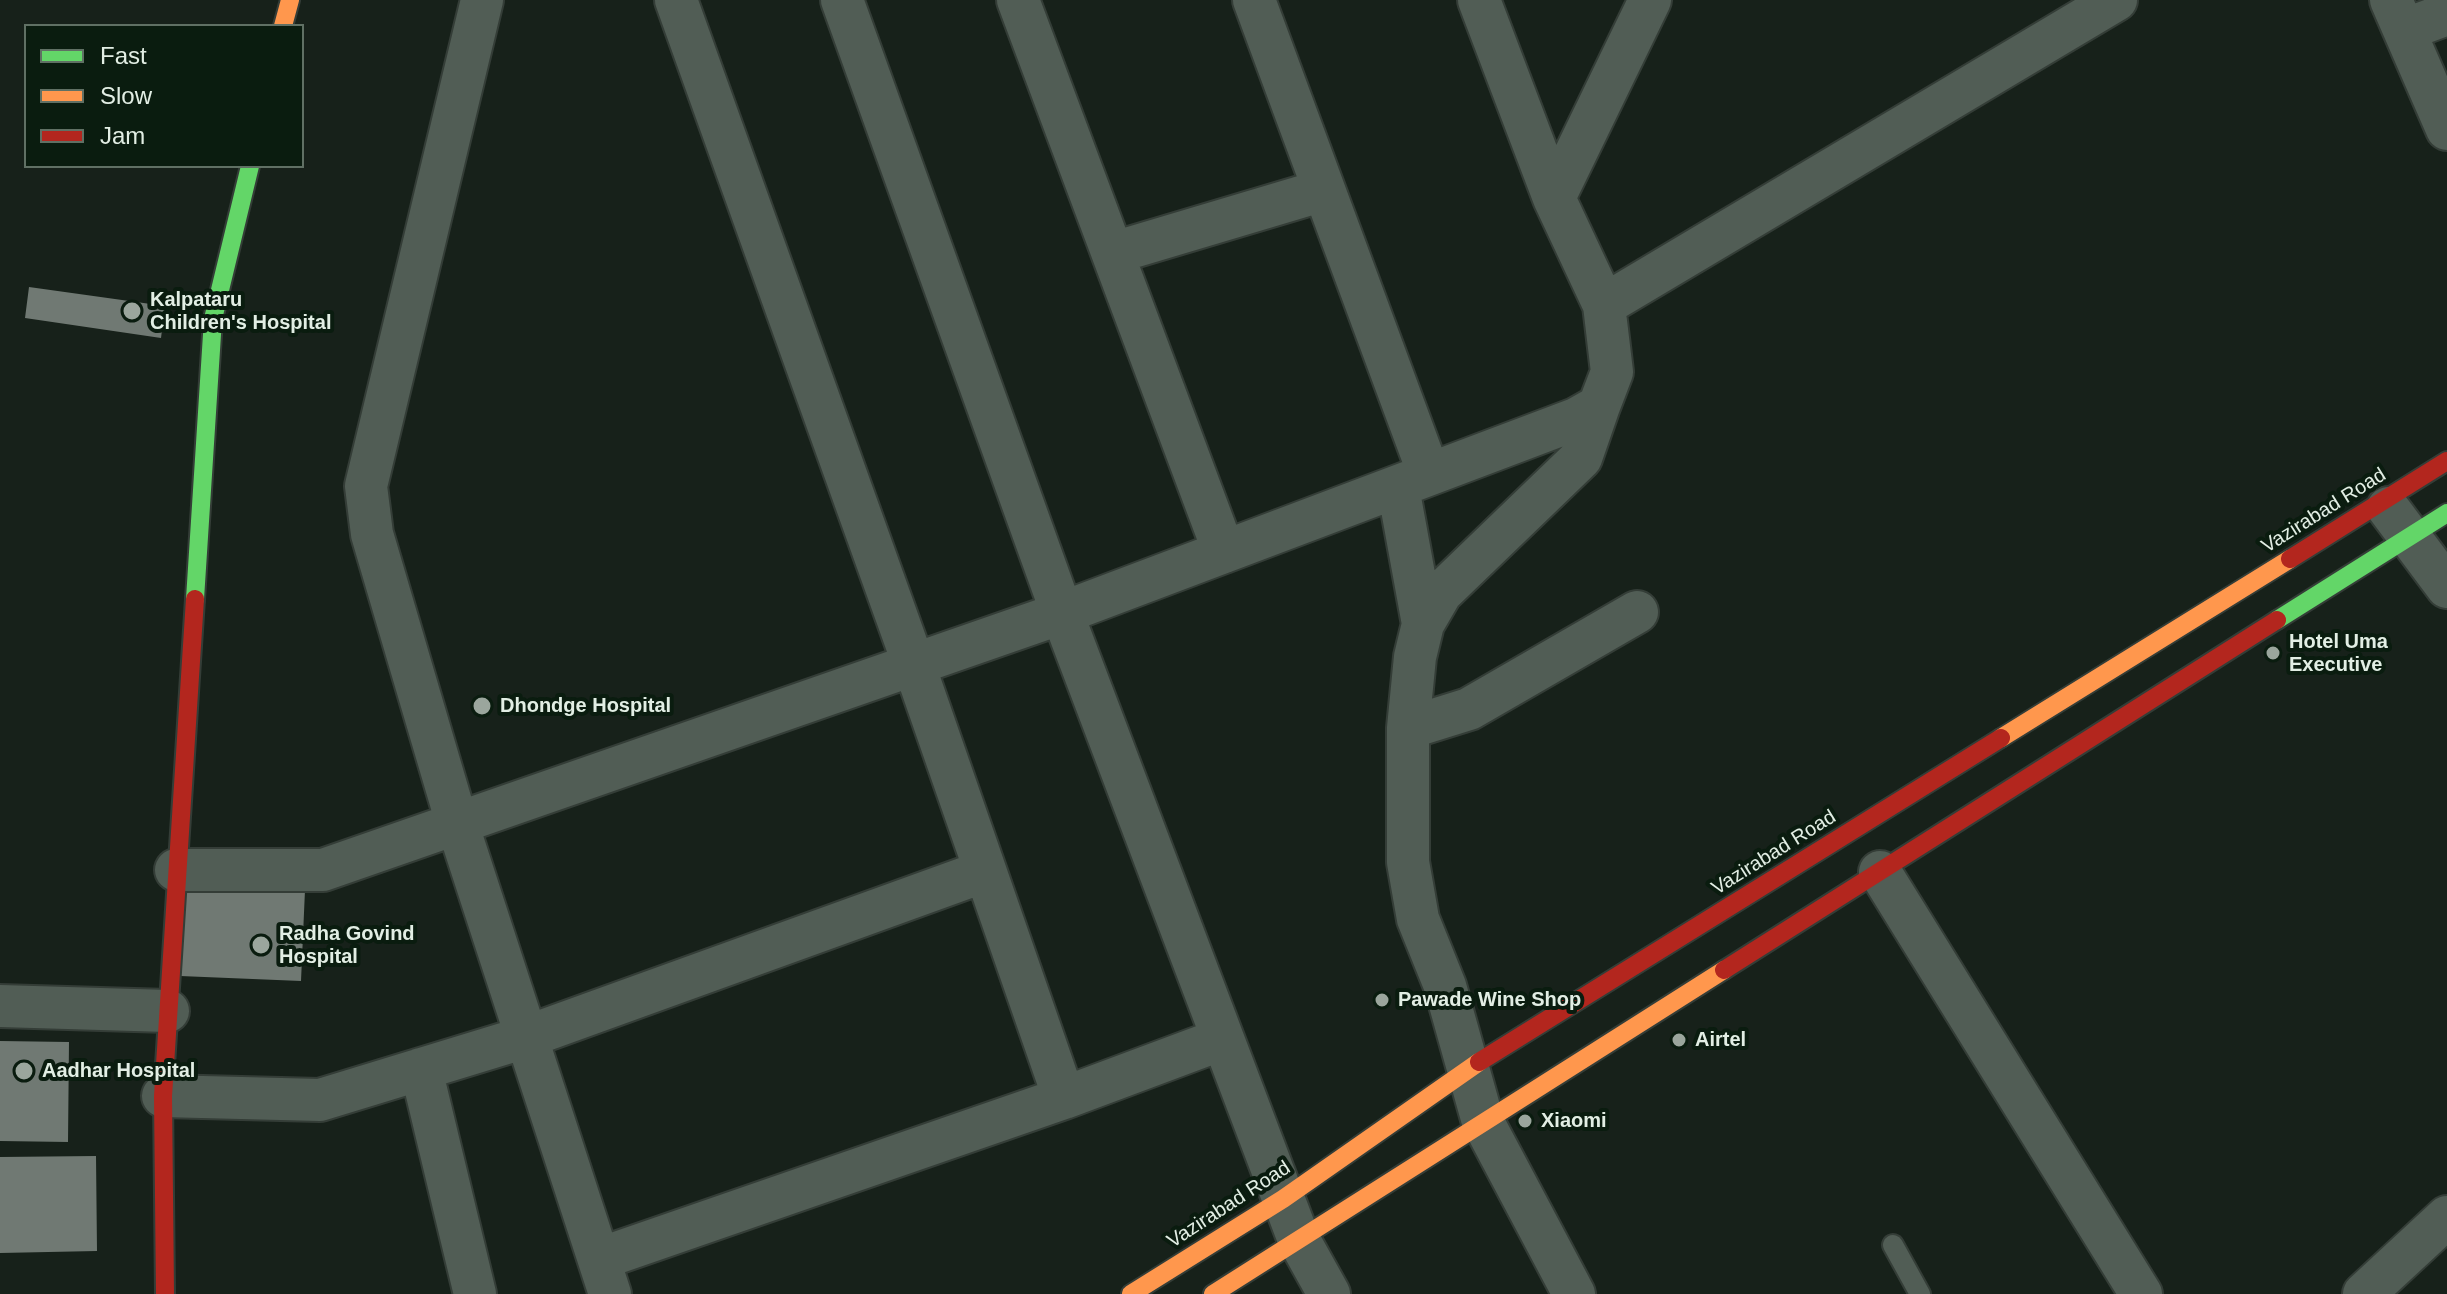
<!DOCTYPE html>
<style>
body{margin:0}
#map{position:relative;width:2447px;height:1294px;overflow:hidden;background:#17211a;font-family:Helvetica,sans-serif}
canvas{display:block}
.legend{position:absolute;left:24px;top:24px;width:280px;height:144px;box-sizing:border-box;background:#0a1c0f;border:2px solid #607064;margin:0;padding:10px 14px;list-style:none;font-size:24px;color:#e2eee4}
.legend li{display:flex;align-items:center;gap:16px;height:40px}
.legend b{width:40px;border:2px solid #607064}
</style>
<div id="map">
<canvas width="2447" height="1294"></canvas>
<ul class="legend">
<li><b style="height:10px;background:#63d668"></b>Fast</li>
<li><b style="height:10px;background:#ff974d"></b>Slow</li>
<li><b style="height:10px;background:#b3261e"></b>Jam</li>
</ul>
</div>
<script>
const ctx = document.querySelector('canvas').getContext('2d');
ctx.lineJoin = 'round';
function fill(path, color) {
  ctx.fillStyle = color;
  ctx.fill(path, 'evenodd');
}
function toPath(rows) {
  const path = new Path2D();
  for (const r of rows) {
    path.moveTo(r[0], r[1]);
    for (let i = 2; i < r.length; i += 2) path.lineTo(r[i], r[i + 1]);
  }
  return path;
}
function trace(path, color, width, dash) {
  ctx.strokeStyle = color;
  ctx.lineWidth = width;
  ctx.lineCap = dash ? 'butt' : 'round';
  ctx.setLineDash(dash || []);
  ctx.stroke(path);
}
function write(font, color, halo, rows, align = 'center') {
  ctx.font = font + ' Helvetica,sans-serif';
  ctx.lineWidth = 8;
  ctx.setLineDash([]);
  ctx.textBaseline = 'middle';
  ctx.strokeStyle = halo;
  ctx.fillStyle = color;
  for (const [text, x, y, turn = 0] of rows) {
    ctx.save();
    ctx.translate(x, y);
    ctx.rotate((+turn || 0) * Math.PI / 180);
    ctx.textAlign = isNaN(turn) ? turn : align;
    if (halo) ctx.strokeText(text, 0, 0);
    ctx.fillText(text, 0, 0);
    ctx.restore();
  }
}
fill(toPath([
 [29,287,165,306,161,338,25,318],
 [184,886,305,890,301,981,180,976],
 [0,1041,69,1042,68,1142,0,1141],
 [96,1156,97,1251,0,1253,0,1157]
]), '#707973');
const lane = toPath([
 [1893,1245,1920,1294]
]);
const street = toPath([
 [482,0,366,486,372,534,457,823,610,1294],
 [676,0,914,665,1064,1098,1222,1039],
 [1018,0,1224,552],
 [1254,0,1429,474],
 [1479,0,1554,198],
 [2391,0,2447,129],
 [2404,30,2447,14],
 [1113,253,1324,190],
 [1604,305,2116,0],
 [1398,487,1423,624],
 [2388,508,2447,587],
 [1408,728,1469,709,1637,612],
 [176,870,323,870,1062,613,842,0],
 [1880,872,2141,1294],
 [0,1006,168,1011],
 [421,1069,475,1294],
 [163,1096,320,1100,526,1037,985,871],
 [599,1259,1064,1098],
 [1329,1294,1299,1240,1062,613,1576,419,1599,406,1612,372,1604,305,1554,198,1650,0],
 [1574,1294,1483,1122,1445,986,1418,919,1408,862,1408,728,1415,657,1423,624,1441,593,1581,458,1599,406],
 [2364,1294,2447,1217]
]);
const fast = toPath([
 [195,599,213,319,250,166],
 [2277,620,2447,513]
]);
const slow = toPath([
 [283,26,290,0],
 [2001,738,2290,559],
 [1131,1294,1283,1199,1479,1062],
 [1213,1294,1724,970]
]);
const jam = toPath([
 [2290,559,2447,461],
 [1724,970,2277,620],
 [1479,1062,2001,738],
 [165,1294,163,1096,195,599]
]);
trace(lane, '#343d37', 24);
trace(street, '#343d37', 46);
trace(fast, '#343d37', 22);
trace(slow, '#343d37', 22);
trace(jam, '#343d37', 22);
trace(lane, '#515d55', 20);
trace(street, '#515d55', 42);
trace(fast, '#63d668', 18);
trace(slow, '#ff974d', 18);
trace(jam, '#b3261e', 18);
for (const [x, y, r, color] of [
 [132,311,10,"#9ba69d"],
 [2273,653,8,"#9ba69d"],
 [482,706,10,"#9ba69d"],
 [261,945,10,"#9ba69d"],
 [1382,1000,8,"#9ba69d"],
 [1679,1040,8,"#9ba69d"],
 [24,1071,10,"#9ba69d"],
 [1525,1121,8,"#9ba69d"]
]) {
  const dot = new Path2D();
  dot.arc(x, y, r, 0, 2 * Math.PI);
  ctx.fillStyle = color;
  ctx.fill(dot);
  trace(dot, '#0a1c0f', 3);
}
write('bold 20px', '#e2eee4', '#0a1c0f', [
 ["Kalpataru",150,300],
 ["Children's Hospital",150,323],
 ["Hotel Uma",2289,642],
 ["Executive",2289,665],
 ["Dhondge Hospital",500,706],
 ["Radha Govind",279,934],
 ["Hospital",279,957],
 ["Pawade Wine Shop",1398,1000],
 ["Airtel",1695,1040],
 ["Aadhar Hospital",42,1071],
 ["Xiaomi",1541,1121]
], 'left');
write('20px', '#e2eee4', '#0a1c0f', [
 ["Vazirabad Road",2324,511,-32],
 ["Vazirabad Road",1774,853,-32],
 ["Vazirabad Road",1229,1205,-33]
]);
</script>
